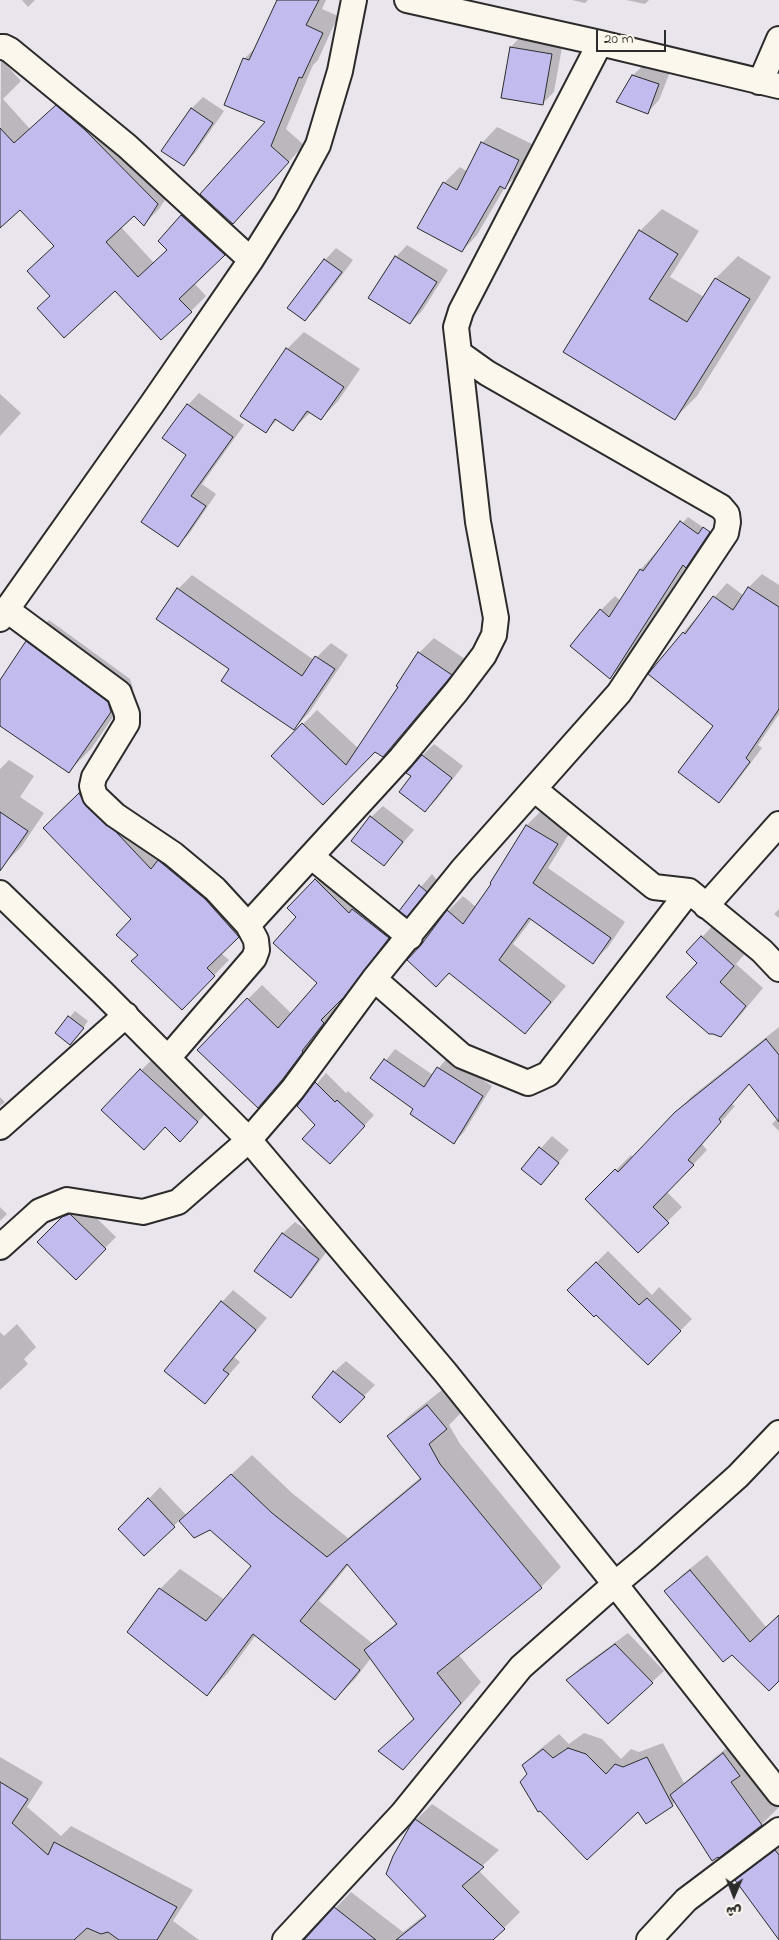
<!DOCTYPE html>
<meta charset="utf-8">
<style>
body{margin:0}
#map{position:relative;width:779px;height:1940px;overflow:hidden;background:#eae5ed;font-family:"Indie Flower","Playpen Sans Arabic",sans-serif}
canvas{display:block}
.north{position:absolute;left:709px;top:1870px;width:50px;height:50px;-webkit-text-stroke:4px #fbf7ec;paint-order:stroke;rotate:181deg;font-size:14px;font-weight:700;line-height:20px;text-align:center;color:#2b2b2b}
.north::after{content:'';display:block;margin:auto;width:18px;height:22px;background:#2b2b2b;clip-path:polygon(50% 0,100% 100%,50% 72%,0 100%)}
.scale{position:absolute;left:596px;top:30px;width:70px;height:22px;box-sizing:border-box;border:2px solid #2b2b2b;border-top:0;padding-left:6px;font-size:15px;line-height:18px;white-space:nowrap;color:#2b2b2b;-webkit-text-stroke:4px #fbf7ec;paint-order:stroke}
</style>
<div id="map">
<canvas width="779" height="1940"></canvas>
<div class="north">ش</div>
<div class="scale">20 m</div>
</div>
<script>
const ctx = document.querySelector('canvas').getContext('2d');
ctx.lineJoin = 'round';
function fill(path, color) {
  ctx.fillStyle = color;
  ctx.fill(path, 'evenodd');
}
function toPath(rows) {
  const path = new Path2D();
  for (const r of rows) {
    path.moveTo(r[0], r[1]);
    for (let i = 2; i < r.length; i += 2) path.lineTo(r[i], r[i + 1]);
  }
  return path;
}
function trace(path, color, width, dash) {
  ctx.strokeStyle = color;
  ctx.lineWidth = width;
  ctx.lineCap = dash ? 'butt' : 'round';
  ctx.setLineDash(dash || []);
  ctx.stroke(path);
}
fill(toPath([
 [22,0,35,0,28,7],
 [279,0,326,0,322,9,338,16,318,60,313,65,286,129,304,145,249,206,267,121,244,59,257,46],
 [572,0,588,0,585,3],
 [626,0,649,0,645,4],
 [522,35,563,42,554,92,542,104,511,47],
 [1,59,21,81,3,99,30,129,72,91,173,188,159,209,144,224,135,214,121,227,154,263,168,250,160,241,198,200,240,239,194,283,206,296,191,311,115,289,51,295,55,246,20,209,0,215],
 [645,64,670,72,659,100,648,112,618,102,633,75],
 [203,97,224,111,195,153,184,164,163,151,192,108],
 [497,127,534,145,521,172,505,187,477,235,462,251,444,183,460,167,468,172,482,143],
 [662,209,699,231,670,277,704,297,716,278,738,256,771,277,697,396,674,419,565,351,640,231],
 [407,245,448,270,422,311,410,323,396,257],
 [336,248,353,260,317,308,305,320,325,260],
 [304,332,360,369,338,401,321,419,311,412,293,429,278,419,265,432,241,415,287,349],
 [199,393,244,425,202,484,216,494,189,534,178,545,187,455,188,405],
 [0,394,21,413,0,436],
 [688,517,713,534,700,552,688,564,625,663,610,677,601,610,615,596,621,601,641,569],
 [762,574,779,585,779,714,758,745,762,748,732,788,719,801,715,726,683,633,727,583,744,596,749,587],
 [192,575,314,660,331,643,348,655,308,714,294,728,231,668,178,589],
 [49,620,130,679,133,688,91,749,69,771,0,724,0,682,27,642],
 [434,638,465,659,398,741,383,756,375,750,338,789,303,724,317,710,358,748,400,687,397,685,419,653],
 [434,744,463,766,437,799,425,811,413,776,422,756],
 [9,760,34,776,20,797,44,813,21,847,4,864,0,862,0,769],
 [94,779,101,791,253,921,221,953,229,960,182,1008,140,954,132,919,59,812],
 [383,806,414,830,384,865,371,817],
 [542,810,572,829,548,868,625,922,608,947,593,962,532,919,513,944,566,986,540,1017,525,1033,450,972,436,986,422,946,448,911,463,896,476,907,493,884,491,883,527,825],
 [330,866,403,923,358,981,334,1005,338,1008,315,1036,317,1037,296,1065,258,1107,248,999,262,985,292,1014,319,983,298,917,289,908],
 [432,874,437,880,407,915,401,910],
 [779,909,779,918,774,914],
 [719,919,750,948,736,964,763,988,738,1018,721,1036,699,963,688,952],
 [75,1011,88,1021,75,1038,56,1033],
 [779,1027,779,1131,772,1124,778,1118,750,1083,732,1104,735,1106,702,1144,707,1150,667,1192,682,1207,638,1251,587,1199,631,1155,633,1158,691,1097],
 [395,1049,433,1075,448,1057,492,1086,464,1132,454,1142,415,1109,372,1078],
 [158,1053,214,1104,197,1123,165,1126,103,1110],
 [326,1073,346,1093,348,1091,374,1115,340,1152,298,1106],
 [0,1097,5,1102,0,1106],
 [552,1136,569,1150,541,1183,523,1168],
 [81,1203,116,1237,75,1278,39,1242,75,1206],
 [0,1207,7,1214,0,1221],
 [295,1222,330,1247,302,1285,291,1296,256,1271,283,1233],
 [608,1251,652,1295,659,1287,692,1319,648,1363,569,1290],
 [233,1290,267,1318,234,1357,240,1362,205,1402,166,1371,222,1302],
 [17,1324,36,1347,24,1359,28,1364,0,1390,0,1332,4,1336],
 [346,1361,375,1385,339,1421,334,1372],
 [447,1386,466,1408,449,1425,460,1444,561,1567,541,1587,458,1654,481,1682,423,1748,403,1768,380,1750,414,1718,371,1658,355,1679,335,1699,256,1635,227,1674,207,1694,160,1589,180,1569,225,1600,253,1566,210,1528,180,1520,144,1554,120,1529,160,1487,187,1516,252,1455,292,1493,348,1538,421,1477,389,1436,409,1416],
 [349,1564,397,1622,373,1644,319,1601],
 [707,1555,766,1627,779,1615,779,1679,666,1591,682,1575],
 [628,1633,664,1671,652,1682,568,1680,580,1668],
 [584,1733,602,1739,621,1759,631,1749,639,1752,663,1743,684,1783,741,1736,748,1765,779,1807,762,1824,676,1801,672,1805,638,1810,529,1774,523,1765,539,1750,559,1734,569,1744],
 [0,1757,43,1782,27,1807,61,1836,71,1826,193,1890,173,1921,199,1940,0,1940],
 [432,1804,499,1850,478,1870,520,1912,504,1928,490,1940,294,1940,297,1937,306,1938,310,1935,351,1892,403,1932,426,1914,416,1820],
 [779,1844,779,1927,737,1880,754,1863]
]), '#0003');
const building = toPath([
 [277,0,319,0,306,25,323,33,302,78,299,77,271,146,289,162,233,224,200,194,265,122,224,105,243,58,249,60,277,0],
 [510,47,552,54,543,105,501,98,510,47],
 [632,75,659,84,648,114,616,102,632,75],
 [56,105,85,130,158,204,144,226,134,216,106,242,138,277,167,250,158,241,181,215,225,255,179,299,192,312,161,340,115,291,64,338,37,308,50,296,27,271,54,246,20,210,0,228,0,128,14,143,56,105],
 [191,108,213,123,184,166,161,151,191,108],
 [481,142,519,160,505,189,500,186,462,252,417,228,443,182,457,190,481,142],
 [639,230,678,254,649,299,687,322,715,278,750,299,675,420,563,352,639,230],
 [395,256,437,282,410,324,368,298,395,256],
 [324,259,342,272,305,321,287,308,324,259],
 [286,348,344,387,321,420,307,411,293,431,275,419,266,433,240,416,286,348],
 [187,404,233,437,191,496,206,506,178,547,141,522,186,455,162,438,187,404],
 [680,521,698,534,703,527,710,532,686,568,683,565,610,679,570,646,600,609,609,617,640,569,643,571,680,521],
 [748,587,779,607,779,709,746,758,750,762,719,803,678,772,713,726,648,674,683,632,685,634,713,596,733,610,748,587],
 [177,588,302,676,315,656,335,669,294,730,221,681,229,669,156,619,177,588],
 [26,641,108,702,111,712,69,773,0,726,0,680,26,641],
 [418,652,452,675,383,757,375,752,323,805,271,756,302,723,346,765,398,687,396,686,418,652],
 [422,755,452,778,425,812,399,792,411,776,406,773,422,755],
 [79,793,86,806,116,832,151,869,158,860,170,870,205,899,239,937,207,968,215,976,182,1010,131,961,138,955,116,935,131,919,43,828,79,793],
 [0,812,28,831,0,871,0,812],
 [370,816,403,842,384,866,351,841,370,816],
 [526,825,558,844,533,883,611,938,593,964,529,918,499,960,551,1002,525,1034,449,973,436,987,407,960,421,945,447,910,463,924,491,884,490,883,526,825],
 [315,879,349,913,352,909,389,938,344,997,321,1020,324,1023,302,1051,303,1052,282,1080,258,1108,197,1050,247,998,278,1028,317,983,273,943,296,917,287,908,315,879],
 [419,885,427,892,407,917,399,911,419,885],
 [701,936,734,966,720,982,746,1006,721,1037,713,1034,709,1034,666,997,697,963,686,952,701,936],
 [68,1016,84,1028,70,1045,55,1033,68,1016],
 [766,1039,779,1055,779,1122,749,1084,719,1119,721,1122,688,1160,694,1165,653,1207,669,1223,638,1253,585,1199,615,1169,618,1172,675,1112,766,1039],
 [384,1059,424,1087,437,1067,483,1096,454,1144,410,1114,413,1109,370,1078,384,1059],
 [140,1069,198,1122,180,1142,165,1127,144,1150,101,1110,140,1069],
 [315,1082,335,1102,337,1100,365,1126,330,1164,302,1139,315,1125,297,1106,315,1082],
 [539,1147,559,1163,541,1185,521,1169,539,1147],
 [70,1214,106,1249,76,1280,37,1242,62,1217,70,1214],
 [282,1233,319,1259,291,1298,254,1271,282,1233],
 [596,1262,639,1305,647,1298,681,1331,648,1365,596,1315,594,1317,567,1290,596,1262],
 [221,1301,256,1330,223,1370,229,1374,205,1404,164,1371,221,1301],
 [333,1371,365,1397,340,1423,312,1397,333,1371],
 [427,1405,447,1429,429,1444,440,1464,542,1588,437,1673,461,1703,403,1770,378,1751,414,1719,364,1650,397,1624,347,1564,300,1621,360,1670,335,1700,253,1634,207,1696,127,1632,159,1588,206,1621,251,1566,210,1530,194,1538,179,1521,231,1474,272,1513,327,1557,421,1479,387,1436,427,1405],
 [148,1498,175,1527,144,1556,118,1529,148,1498],
 [690,1570,750,1642,779,1615,779,1681,769,1691,732,1655,723,1662,664,1591,690,1570],
 [615,1644,653,1683,608,1724,566,1680,615,1644],
 [568,1748,586,1754,606,1774,615,1764,623,1767,647,1757,673,1806,646,1824,638,1812,587,1860,540,1811,538,1812,520,1782,527,1774,522,1765,543,1749,553,1758,568,1748],
 [723,1753,740,1776,731,1782,762,1825,719,1858,718,1857,712,1861,670,1795,723,1753],
 [0,1782,28,1799,12,1823,48,1855,54,1842,177,1907,157,1940,119,1940,108,1932,101,1934,87,1928,74,1940,0,1940,0,1782],
 [415,1819,484,1867,462,1886,505,1929,493,1940,396,1940,426,1916,386,1874,393,1856,410,1826,415,1819],
 [775,1850,779,1855,779,1940,735,1880,775,1850],
 [334,1907,376,1940,304,1940,334,1907]
]);
fill(building, '#c2bcee');
trace(building, '#2b2b2b', 1);
const minor = toPath([
 [407,0,600,43,779,86],
 [0,47,4,47,10,50,127,146,251,260],
 [759,82,763,76,779,39],
 [7,610,119,693,127,714,127,723,94,777,92,786,95,796,115,815,173,854,215,889,248,925,256,940,257,950,254,958,168,1058],
 [0,619,152,404,251,260,286,204,318,145,340,71,354,0],
 [534,789,654,887,689,891,762,951,779,969],
 [312,857,410,937],
 [0,893,103,993,249,1140,445,1372,615,1584,779,1793],
 [706,906,779,824],
 [248,925,401,758,456,692,484,655,494,635,496,618,478,522,459,353],
 [374,979,462,1056,528,1083,548,1074,689,891],
 [0,1127,126,1015],
 [0,1247,40,1211,67,1200,143,1212,178,1202,249,1140,293,1089,374,979,462,870,619,693,726,533,728,522,727,514,721,507,487,373,459,353,456,327,461,311,600,43],
 [285,1940,402,1814,521,1667,615,1584,646,1558,738,1476,779,1433],
 [649,1940,686,1900,779,1830]
]);
trace(minor, '#2b2b2b', 28);
trace(minor, '#fbf7ec', 24);
</script>
